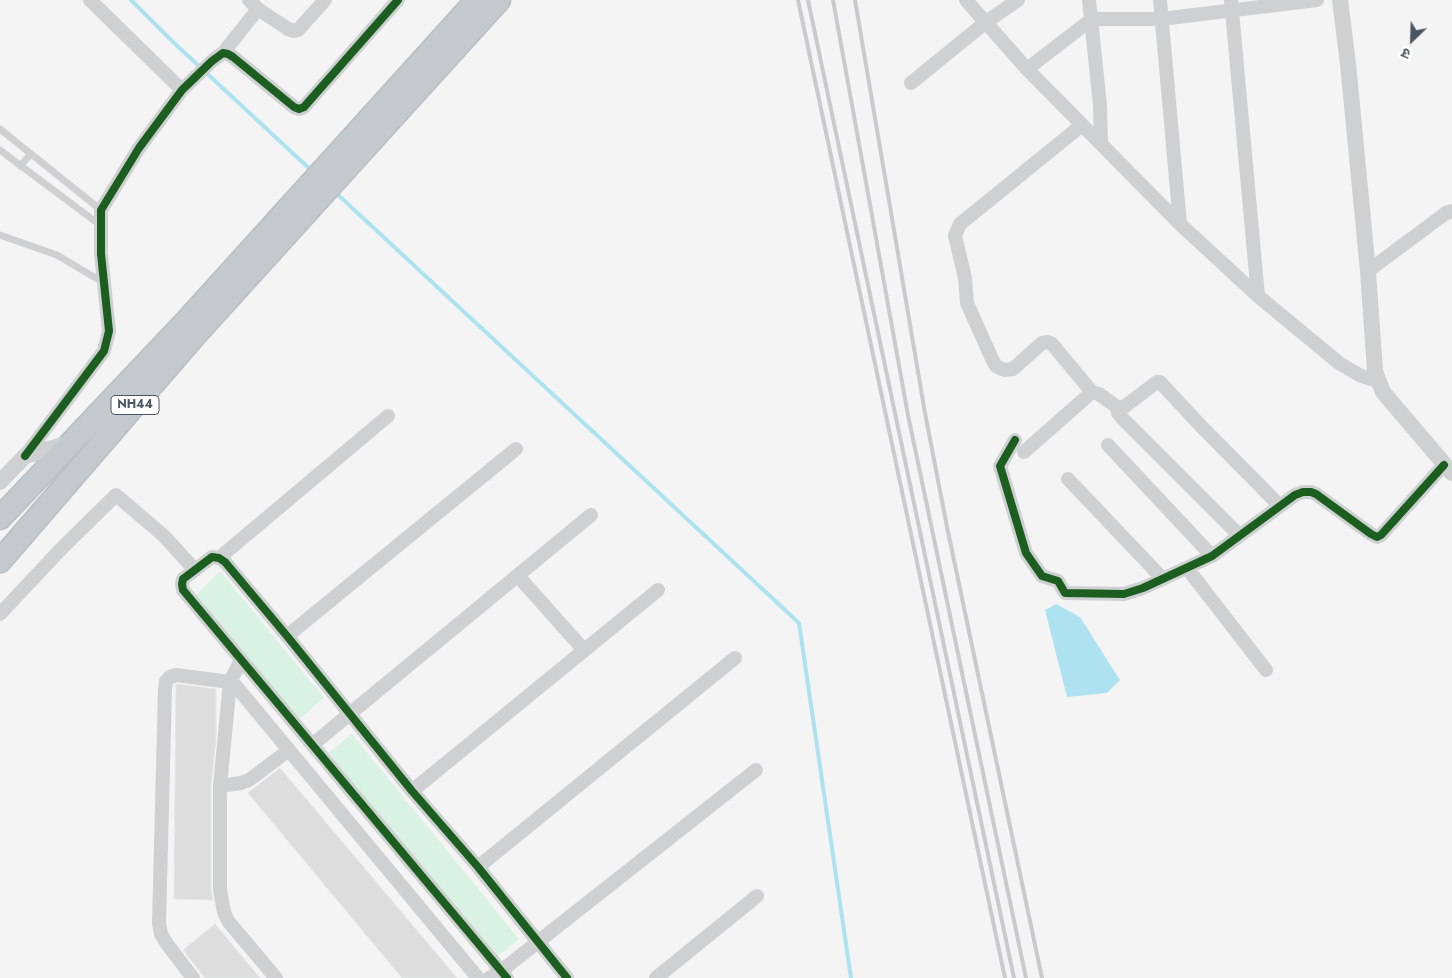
<!DOCTYPE html>
<meta charset="utf-8">
<style>
body{margin:0}
#map{position:relative;width:1452px;height:978px;overflow:hidden;background:#f4f4f4;font-family:Jost,"Noto Sans Devanagari",sans-serif}
canvas{display:block}
.north{position:absolute;left:1387px;top:15px;width:50px;height:50px;-webkit-text-stroke:4px #fff;paint-order:stroke;rotate:204deg;font-size:14px;font-weight:700;line-height:20px;text-align:center;color:#4a5661}
.north::after{content:'';display:block;margin:auto;width:18px;height:22px;background:#4a5661;clip-path:polygon(50% 0,100% 100%,50% 72%,0 100%)}
</style>
<div id="map">
<canvas width="1452" height="978"></canvas>
<div class="north">उ</div>
</div>
<script>
const ctx = document.querySelector('canvas').getContext('2d');
ctx.lineJoin = 'round';
function fill(path, color) {
  ctx.fillStyle = color;
  ctx.fill(path, 'evenodd');
}
function toPath(rows) {
  const path = new Path2D();
  for (const r of rows) {
    path.moveTo(r[0], r[1]);
    for (let i = 2; i < r.length; i += 2) path.lineTo(r[i], r[i + 1]);
  }
  return path;
}
function trace(path, color, width, dash) {
  ctx.strokeStyle = color;
  ctx.lineWidth = width;
  ctx.lineCap = dash ? 'butt' : 'round';
  ctx.setLineDash(dash || []);
  ctx.stroke(path);
}
function write(font, color, halo, rows, align = 'center') {
  ctx.font = font + ' Jost,sans-serif';
  ctx.lineWidth = 4;
  ctx.setLineDash([]);
  ctx.textBaseline = 'middle';
  ctx.strokeStyle = halo;
  ctx.fillStyle = color;
  for (const [text, x, y, turn = 0] of rows) {
    ctx.save();
    ctx.translate(x, y);
    ctx.rotate((+turn || 0) * Math.PI / 180);
    ctx.textAlign = isNaN(turn) ? turn : align;
    if (halo) ctx.strokeText(text, 0, 0);
    ctx.fillText(text, 0, 0);
    ctx.restore();
  }
}
fill(toPath([
 [220,571,324,698,299,719,196,595],
 [352,734,519,939,496,958,328,753]
]), '#d9f2e3');
fill(toPath([
 [1056,604,1080,617,1120,680,1107,693,1067,697,1045,610]
]), '#aee2f0');
trace(toPath([
 [131,0,172,41,313,172],
 [335,192,799,623,851,978]
]), '#aee2f0', 4);
const building = toPath([
 [176,684,216,689,216,739,211,786,211,890,213,900,174,899,176,684],
 [280,768,457,978,402,978,248,793,280,768],
 [215,924,260,978,205,978,183,950,215,924]
]);
fill(building, '#ddddde');
trace(building, '#e5e6e7', 1);
const trunk = toPath([
 [0,518,192,315,477,0],
 [0,561,196,334,499,0]
]);
trace(trunk, '#b9bec3', 25);
trace(toPath([
 [0,129,101,210],
 [0,150,100,225],
 [20,166,31,154],
 [0,235,57,255,104,283]
]), '#ced0d2', 7);
trace(toPath([
 [90,0,182,90],
 [249,0,258,9,288,29,294,31,298,30,325,0],
 [966,0,1027,69,1180,224,1258,296,1339,363,1359,375,1379,382],
 [1089,0,1100,105,1101,143],
 [1160,0,1180,224],
 [1231,0,1258,296],
 [223,53,258,9],
 [1027,69,1092,19,1161,19,1317,0],
 [911,83,986,22,1018,0],
 [1082,125,960,224,955,236,965,278,967,303,992,359,996,366,1004,370,1013,369,1042,343,1048,342,1052,344,1092,392],
 [1368,271,1446,213,1452,211],
 [1117,407,1118,413,1122,418,1239,535],
 [1015,440,1000,466,1026,553,1042,576,1058,581,1065,593,1124,594,1143,588,1212,556,1295,495,1303,492,1311,492,1316,494,1371,534,1377,537,1381,535,1444,465],
 [1108,445,1212,556],
 [1024,452,1092,392,1099,394,1117,407,1124,407,1157,382,1160,382,1199,424,1280,506],
 [25,456,104,351,109,331,101,254,101,210,139,148,182,90,212,61,223,53,228,54,233,57,294,107,299,109,304,107,398,0],
 [1068,479,1163,579],
 [219,558,388,416],
 [1187,568,1266,670],
 [518,576,584,650],
 [0,614,61,549,116,495,164,536,195,570],
 [287,636,516,449],
 [241,660,230,682,220,786,220,890,224,912,228,921,276,978],
 [312,745,591,515],
 [220,786,241,783,249,780,289,750],
 [412,791,658,590],
 [478,867,735,658],
 [193,978,167,944,161,934,159,923,165,689,166,681,170,677,176,675,230,682,235,685,478,978],
 [489,978,501,971,756,770],
 [507,978,183,590,182,584,183,579,212,557,219,558,225,562,287,636,412,791,478,867,567,978],
 [656,978,757,896]
]), '#ced0d2', 14);
trace(toPath([
 [1340,0,1348,64,1368,271,1375,371,1383,392,1452,473],
 [0,482,25,456,70,443]
]), '#ced0d2', 16);
trace(trunk, '#c4c9cd', 22);
trace(toPath([
 [798,0,1005,978],
 [808,0,1014,978],
 [833,0,908,415,1026,978],
 [855,0,925,413,947,527,1042,978]
]), '#c9cacc', 4);
trace(toPath([
 [1015,440,1000,466,1026,553,1042,576,1058,581,1065,593,1124,594,1143,588,1212,556,1295,495,1303,492,1311,492,1316,494,1371,534,1377,537,1381,535,1444,465],
 [25,456,104,351,109,331,101,254,101,210,139,148,182,90,212,61,223,53,228,54,233,57,294,107,299,109,304,107,398,0],
 [507,978,183,590,182,584,183,579,212,557,219,558,225,562,287,636,412,791,478,867,567,978]
]), '#1b5e20', 8);
for (const [x, y, w] of [
 [135,405,48]
]) {
  const box = new Path2D();
  box.roundRect(x - w / 2, y - 9.5, w, 19, 4);
  ctx.fillStyle = '#fff';
  ctx.fill(box);
  trace(box, '#4a5661', 1);
}
write('bold 12px', '#4a5661', null, [
 ["NH44",135,405]
]);
</script>
